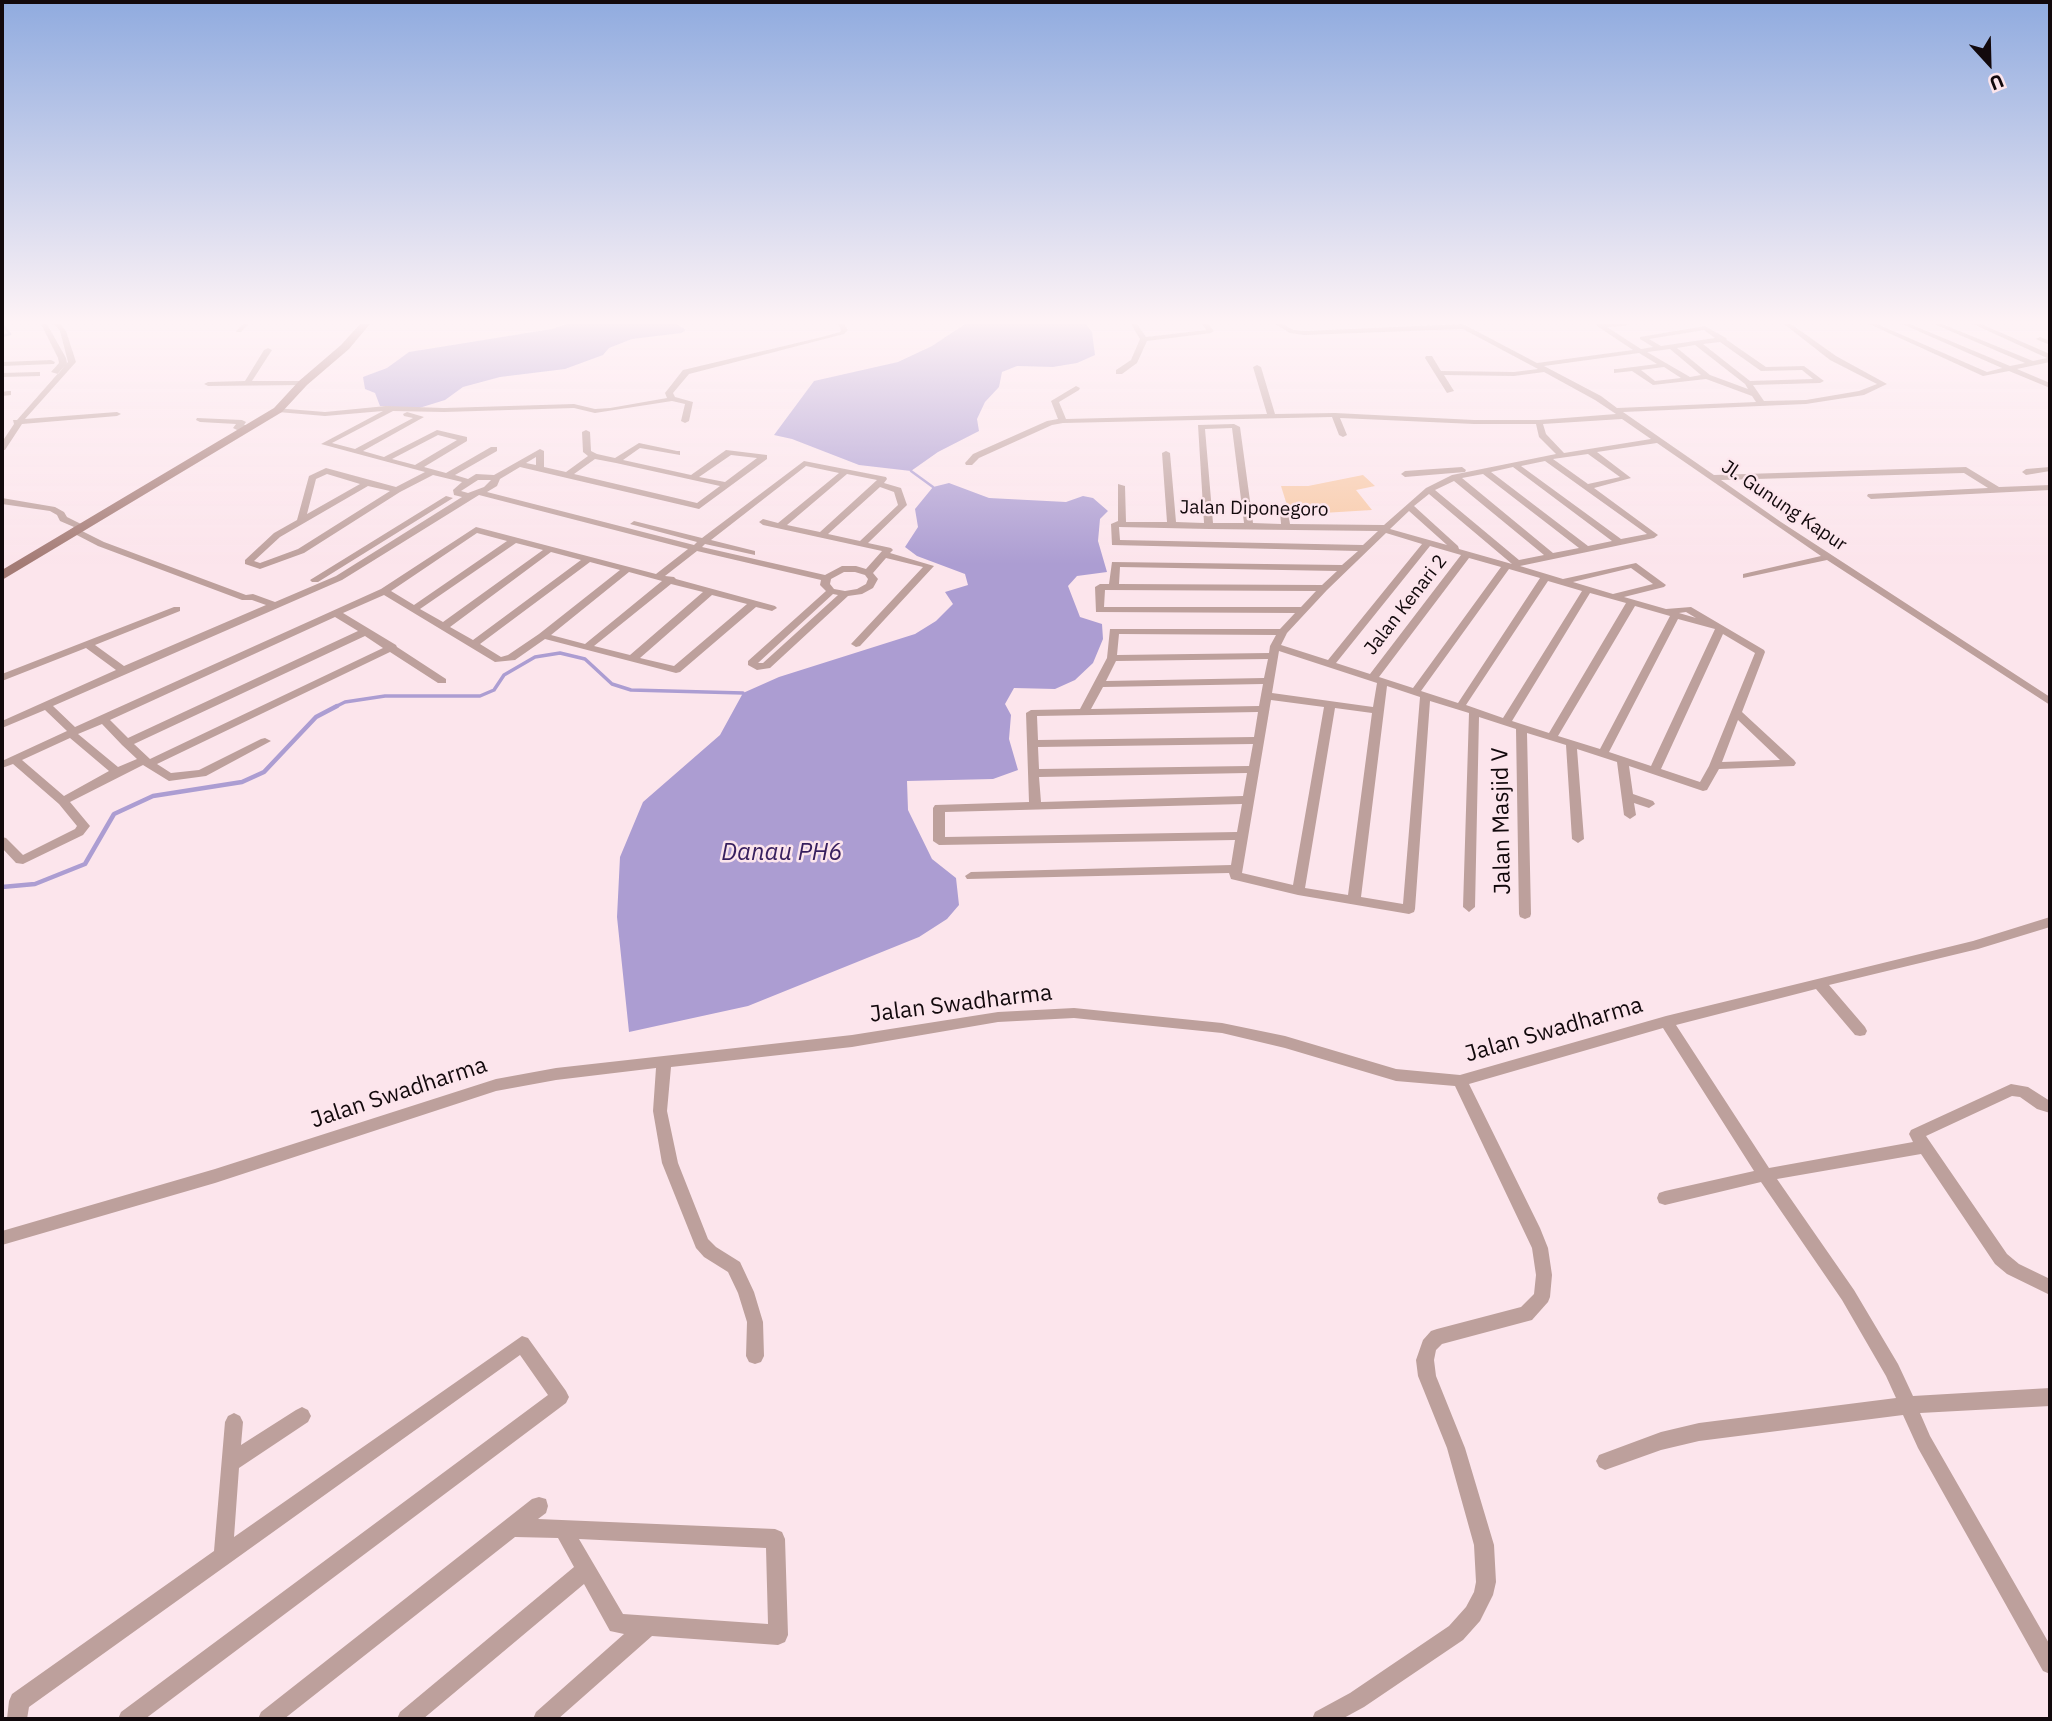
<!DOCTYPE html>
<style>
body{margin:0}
#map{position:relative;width:2052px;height:1721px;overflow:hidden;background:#fce5ec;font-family:"IBM Plex Sans",sans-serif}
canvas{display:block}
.frame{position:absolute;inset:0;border:4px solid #12090c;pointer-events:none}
.north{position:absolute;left:1954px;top:28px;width:70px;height:70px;-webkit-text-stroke:5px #fce5ec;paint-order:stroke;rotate:158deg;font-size:19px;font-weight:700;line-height:28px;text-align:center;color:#12090c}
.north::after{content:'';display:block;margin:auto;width:24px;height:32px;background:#12090c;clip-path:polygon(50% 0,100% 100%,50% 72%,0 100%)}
</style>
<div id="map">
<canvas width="2052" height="1721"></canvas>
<div class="frame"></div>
<div class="north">U</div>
</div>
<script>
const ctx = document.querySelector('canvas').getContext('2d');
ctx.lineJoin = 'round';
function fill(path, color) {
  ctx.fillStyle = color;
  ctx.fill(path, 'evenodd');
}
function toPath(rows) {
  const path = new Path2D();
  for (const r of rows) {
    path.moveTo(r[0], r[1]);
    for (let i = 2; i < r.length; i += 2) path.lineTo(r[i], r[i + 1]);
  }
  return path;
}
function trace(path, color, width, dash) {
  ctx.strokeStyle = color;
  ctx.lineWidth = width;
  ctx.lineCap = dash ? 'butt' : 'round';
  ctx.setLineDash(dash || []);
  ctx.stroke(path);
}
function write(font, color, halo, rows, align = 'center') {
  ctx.font = font + ' "IBM Plex Sans",sans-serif';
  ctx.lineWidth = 5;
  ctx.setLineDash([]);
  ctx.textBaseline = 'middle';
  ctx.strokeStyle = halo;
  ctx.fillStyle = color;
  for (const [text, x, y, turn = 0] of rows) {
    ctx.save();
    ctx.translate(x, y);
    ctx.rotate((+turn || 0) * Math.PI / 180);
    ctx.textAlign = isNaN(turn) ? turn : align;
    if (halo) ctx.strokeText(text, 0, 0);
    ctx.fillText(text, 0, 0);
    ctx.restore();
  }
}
fill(toPath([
 [1363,475,1375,486,1356,490,1372,510,1290,515,1281,486,1308,486]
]), '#f8c9a6');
fill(toPath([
 [566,324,677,324,686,330,681,333,632,339,609,348,603,355,565,369,500,377,463,387,445,400,416,409,380,406,375,393,365,389,363,377,387,368,409,352,552,329],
 [965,324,1086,324,1092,332,1095,355,1077,363,1053,367,1017,366,1002,372,999,387,985,402,977,419,979,431,938,452,911,471,859,465,792,439,774,435,814,381,898,362,932,346],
 [949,483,989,498,1066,502,1083,496,1093,498,1108,511,1100,519,1098,541,1107,572,1077,576,1068,586,1080,617,1102,624,1103,639,1093,663,1075,680,1055,689,1014,688,1005,704,1011,715,1009,739,1018,770,993,779,907,781,908,810,932,859,956,878,959,905,947,919,919,937,748,1006,629,1032,617,917,620,857,643,802,720,735,743,693,779,677,915,634,936,621,953,604,945,592,968,585,965,574,917,556,905,547,918,527,915,509,933,487]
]), '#ac9dd2');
trace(toPath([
 [2,324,10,334,2,336],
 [911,471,933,487]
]), '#ac9dd2', 2.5);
trace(toPath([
 [333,708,345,702,385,696,480,696,494,690,504,675,535,657,560,653,585,659,612,684,631,690,743,693]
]), '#ac9dd2', 3.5);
trace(toPath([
 [2,887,35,884,85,864,114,814,153,796,242,782,264,772,316,717,337,706]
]), '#ac9dd2', 4.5);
fill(toPath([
 [41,324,47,324,66,358,67,363,58,374,51,372,59,363,58,358,41,324],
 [54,324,60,324,66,331,76,362,25,419,117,412,121,414,117,416,22,424,5,450,2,450,2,442,14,424,13,420,17,420,68,362,60,331,54,324],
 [243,324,249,324,241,332,237,332,236,331,243,324],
 [838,324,844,324,848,330,844,334,689,374,673,393,675,397,693,402,689,421,685,423,681,421,685,404,672,401,595,413,574,408,444,412,393,411,332,443,355,449,413,418,404,416,403,414,407,412,424,417,363,451,384,457,437,430,467,437,467,441,424,467,446,473,491,447,497,447,497,451,455,475,468,479,476,474,494,475,540,449,544,451,544,467,566,472,588,456,583,452,582,432,586,430,590,432,591,451,597,454,615,458,639,443,677,451,680,451,680,455,640,448,623,460,691,475,726,450,767,455,767,459,699,509,520,467,500,479,497,486,487,492,694,545,697,542,630,524,634,521,702,538,804,461,886,477,887,479,884,483,901,488,907,505,868,543,891,548,893,550,890,553,934,566,860,646,856,647,851,644,923,567,886,558,873,573,878,579,873,588,862,594,848,596,770,668,757,670,748,665,748,661,826,591,820,585,821,580,697,551,665,576,674,577,676,579,775,606,777,608,772,611,756,607,680,672,676,673,545,639,515,660,495,662,384,595,343,613,396,645,397,647,446,679,446,683,438,683,390,652,157,764,171,773,199,770,261,739,265,738,271,741,206,776,169,781,143,765,70,802,90,826,83,835,23,864,16,863,2,848,2,837,6,838,23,855,75,829,77,826,59,804,13,764,2,768,2,761,67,731,45,710,2,728,2,721,116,670,86,648,2,681,2,674,174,607,180,607,180,611,95,645,124,666,266,605,252,600,242,600,98,546,71,532,70,530,74,527,60,521,57,515,50,511,2,504,2,498,55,507,64,512,67,517,83,525,84,527,80,530,104,542,246,595,253,594,275,602,336,576,462,497,454,495,453,490,462,482,433,475,400,492,304,553,260,569,245,564,245,560,274,533,297,520,309,476,326,468,396,487,425,472,321,444,383,411,325,416,278,412,274,410,275,408,325,412,386,406,444,408,574,404,595,409,610,408,667,398,665,393,683,370,822,337,840,332,841,330,838,324],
 [438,435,457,440,415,465,392,459,438,435],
 [731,455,757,458,725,482,699,477,731,455],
 [536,457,536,465,526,463,536,457],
 [595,459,616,463,720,486,697,503,574,474,595,459],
 [806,466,839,473,778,523,763,519,759,522,763,525,882,551,866,569,856,566,842,566,825,575,702,547,705,544,755,555,755,551,711,540,806,466],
 [327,474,360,484,307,514,316,479,327,474],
 [847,474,877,480,820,532,787,525,847,474],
 [478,480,491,480,484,487,468,493,461,491,478,480],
 [368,486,390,491,298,549,260,563,254,561,280,537,368,486],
 [880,487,894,492,898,505,860,541,828,534,880,487],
 [479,495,688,549,656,574,476,527,381,589,75,727,53,706,342,580,479,495],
 [477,533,507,541,414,605,391,591,477,533],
 [516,543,543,550,443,622,420,609,516,543],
 [551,552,581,560,473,640,450,627,551,552],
 [590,562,620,570,539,634,508,655,501,657,480,644,590,562],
 [629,572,662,581,585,644,551,635,629,572],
 [844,572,855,572,865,575,868,579,866,584,857,589,845,591,834,589,830,584,831,579,844,572],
 [671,584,703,592,630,655,594,646,671,584],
 [833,594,838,595,763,663,758,663,833,594],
 [712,595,747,604,674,666,640,658,712,595],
 [335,617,358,631,128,738,110,720,335,617],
 [365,636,383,648,150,759,134,744,365,636],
 [102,724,122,745,137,759,118,767,78,734,102,724],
 [70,738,109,771,64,796,22,760,70,738],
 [1131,324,1137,324,1146,337,1206,330,1202,324,1208,324,1214,331,1211,333,1147,341,1137,363,1122,374,1116,374,1116,370,1131,360,1140,339,1131,324],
 [1275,324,1282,324,1294,330,1304,331,1463,324,1537,363,1633,350,1597,326,1597,324,1628,324,1625,326,1607,327,1641,349,1653,347,1640,339,1640,337,1705,326,1726,338,1727,340,1766,367,1804,366,1824,381,1820,383,1753,385,1764,401,1806,400,1859,391,1877,384,1830,360,1784,324,1791,324,1836,356,1887,384,1864,395,1806,404,1623,412,1714,475,1966,467,1999,487,2050,485,2050,490,1871,499,1867,496,1868,494,1988,488,1964,473,1721,480,1781,522,2050,697,2050,705,1827,560,1743,578,1743,574,1821,556,1657,443,1597,452,1631,478,1594,488,1658,535,1654,538,1520,566,1563,579,1636,563,1666,585,1664,587,1624,597,1666,609,1691,607,1764,650,1765,652,1742,712,1794,760,1796,763,1794,766,1719,769,1707,790,1703,791,1629,766,1633,794,1653,801,1655,804,1649,808,1634,803,1636,815,1630,819,1624,815,1617,762,1577,749,1584,839,1578,843,1572,839,1566,745,1527,733,1531,914,1530,917,1525,919,1520,917,1519,914,1516,729,1479,717,1475,907,1469,912,1463,907,1469,713,1430,701,1415,909,1414,912,1409,914,1298,895,1231,879,1229,873,967,879,965,876,971,872,1231,865,1235,840,939,845,933,841,933,808,935,805,1029,802,1026,713,1031,710,1080,709,1107,658,1110,629,1280,629,1295,613,1096,612,1095,587,1100,584,1109,584,1112,562,1342,565,1358,551,1112,545,1111,524,1118,521,1118,484,1125,486,1126,522,1167,522,1162,453,1166,451,1170,453,1176,522,1204,523,1198,425,1234,424,1240,427,1253,523,1281,524,1280,512,1284,509,1288,512,1290,524,1384,525,1426,488,1452,475,1556,454,1539,437,1536,424,1474,424,1340,418,1347,435,1343,437,1339,435,1332,417,1063,423,1052,425,979,458,972,465,966,465,965,463,973,454,1047,421,1058,419,1051,401,1076,386,1080,388,1079,390,1059,402,1066,419,1267,414,1253,367,1257,365,1261,367,1275,414,1335,413,1474,420,1539,420,1616,414,1595,400,1544,372,1514,376,1444,375,1454,391,1447,393,1425,358,1426,356,1432,356,1441,371,1514,372,1538,369,1463,329,1304,335,1290,333,1275,324],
 [1704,330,1715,338,1661,346,1649,339,1704,330],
 [1720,342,1761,371,1802,370,1813,379,1750,381,1703,344,1720,342],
 [1695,345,1745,384,1748,389,1710,375,1677,348,1695,345],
 [1670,349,1701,375,1690,377,1647,352,1670,349],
 [1639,353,1657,364,1617,369,1614,369,1614,373,1632,371,1653,385,1706,379,1752,396,1756,402,1617,408,1601,396,1544,366,1639,353],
 [1664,367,1681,378,1655,381,1641,370,1664,367],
 [1622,419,1651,439,1564,453,1546,434,1543,424,1622,419],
 [1232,428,1244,523,1213,523,1205,429,1232,428],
 [1588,454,1620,477,1588,484,1553,459,1588,454],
 [1545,461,1647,534,1621,539,1521,466,1545,461],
 [1513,467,1612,541,1588,546,1491,472,1513,467],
 [1483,474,1579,548,1553,553,1462,478,1483,474],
 [1454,481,1544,555,1519,560,1435,490,1454,481],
 [1429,494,1512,564,1459,549,1458,546,1414,506,1429,494],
 [1409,511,1447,545,1390,529,1409,511],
 [1119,527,1209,529,1378,531,1363,545,1120,540,1119,527],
 [1386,533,1422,544,1328,660,1281,645,1287,633,1327,590,1386,533],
 [1430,546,1461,555,1370,674,1336,663,1430,546],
 [1469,558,1501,567,1413,688,1379,677,1469,558],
 [1120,567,1337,571,1322,585,1119,584,1120,567],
 [1631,568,1653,584,1613,594,1573,582,1631,568],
 [1509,569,1540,578,1458,703,1421,691,1509,569],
 [1548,581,1582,591,1503,718,1466,705,1548,581],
 [1105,590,1316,591,1301,607,1104,607,1105,590],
 [1590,593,1626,603,1549,733,1512,721,1590,593],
 [1635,606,1670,616,1600,749,1558,736,1635,606],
 [1686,612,1696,618,1679,613,1686,612],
 [1678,619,1715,629,1651,766,1609,752,1678,619],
 [1119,634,1276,635,1270,646,1269,653,1117,655,1119,634],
 [1723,634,1755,653,1709,766,1700,782,1661,769,1723,634],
 [1279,651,1377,683,1373,707,1272,693,1279,651],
 [1268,659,1264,678,1106,681,1116,661,1268,659],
 [1263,684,1259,706,1091,709,1103,687,1263,684],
 [1387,686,1420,697,1403,904,1361,897,1387,686],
 [1271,700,1324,707,1293,885,1242,873,1271,700],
 [1335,708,1372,713,1348,895,1305,888,1335,708],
 [1258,712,1254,737,1038,740,1037,716,1258,712],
 [1738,720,1780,760,1722,762,1738,720],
 [1253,744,1249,766,1039,769,1038,747,1253,744],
 [1247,773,1243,796,1041,802,1039,777,1247,773],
 [1242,804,1237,832,945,837,945,812,1242,804],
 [1869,324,1877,324,1987,372,2002,368,1902,324,1910,324,2010,366,2025,363,1934,324,1942,324,2033,361,2047,358,1973,324,1981,324,2050,354,2050,362,2017,369,2050,383,2050,388,2009,371,1983,376,1869,324],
 [2040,337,2050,341,2050,345,2038,340,2036,339,2040,337],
 [268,348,272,350,252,381,306,381,306,385,208,386,204,384,208,382,245,381,264,350,268,348],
 [51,360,55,362,54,364,2,366,2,362,51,360],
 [37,372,40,372,40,376,2,377,2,373,37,372],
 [8,391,11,391,11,395,2,396,2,392,8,391],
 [197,418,242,420,246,422,244,425,252,425,256,427,252,429,237,430,233,428,236,424,200,422,196,420,197,418],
 [1462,467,1466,470,1465,472,1405,477,1401,474,1405,471,1462,467],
 [2050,467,2050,471,2026,475,2022,472,2026,469,2050,467],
 [446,496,453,498,318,582,312,582,310,580,446,496],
 [2050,917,2050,927,1978,949,1829,985,1865,1027,1867,1031,1865,1035,1860,1036,1855,1035,1816,989,1676,1025,1769,1168,1913,1142,1909,1134,1911,1130,2011,1084,2028,1087,2050,1101,2050,1113,2037,1109,2020,1097,2012,1096,1926,1136,2007,1254,2019,1264,2050,1279,2050,1295,2007,1274,1995,1264,1921,1154,1777,1179,1854,1290,1898,1364,1913,1396,2050,1388,2050,1406,1920,1413,1930,1436,2050,1645,2050,1674,2043,1671,1918,1448,1903,1415,1699,1441,1661,1450,1605,1470,1599,1467,1596,1461,1599,1455,1661,1432,1699,1423,1896,1398,1886,1376,1842,1300,1761,1182,1665,1205,1659,1203,1657,1198,1659,1193,1665,1191,1754,1171,1663,1028,1469,1084,1540,1228,1548,1248,1552,1275,1550,1297,1548,1302,1532,1320,1442,1344,1436,1350,1434,1360,1436,1376,1465,1448,1494,1545,1496,1582,1493,1595,1480,1621,1463,1640,1364,1707,1342,1719,1312,1719,1315,1712,1350,1693,1449,1626,1466,1607,1474,1592,1476,1582,1474,1545,1447,1448,1418,1376,1416,1360,1423,1340,1431,1331,1437,1329,1521,1307,1534,1294,1536,1275,1532,1248,1455,1086,1396,1081,1285,1048,1222,1033,1074,1018,998,1022,852,1047,671,1067,667,1111,678,1163,708,1239,716,1247,740,1262,754,1292,763,1322,764,1356,761,1362,755,1364,749,1362,746,1356,747,1322,738,1293,728,1272,704,1257,696,1248,662,1163,653,1111,656,1068,556,1080,496,1091,215,1183,2,1245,2,1231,215,1169,496,1079,556,1068,852,1035,998,1012,1074,1008,1222,1023,1285,1036,1396,1069,1460,1075,1666,1016,1973,941,2050,917],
 [522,1336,528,1338,566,1391,569,1397,566,1403,145,1719,118,1719,121,1712,548,1395,520,1355,29,1707,27,1719,7,1719,9,1701,12,1694,214,1551,225,1422,228,1416,234,1413,240,1416,243,1422,241,1445,296,1410,302,1407,308,1410,311,1416,308,1422,239,1468,234,1537,522,1336],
 [539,1497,546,1499,548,1506,546,1513,538,1519,775,1529,782,1532,785,1539,788,1635,785,1642,778,1645,652,1636,558,1719,533,1719,536,1712,624,1634,610,1631,584,1584,423,1719,397,1719,400,1712,574,1567,558,1538,515,1537,284,1719,258,1719,261,1712,532,1499,539,1497],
 [579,1539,766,1548,768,1624,623,1614,579,1539]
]), '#bda09c');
fill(toPath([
 [360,324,370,324,349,349,307,385,282,412,2,580,2,570,274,408,299,381,341,345,360,324]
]), '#a47b75');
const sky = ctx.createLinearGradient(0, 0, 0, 564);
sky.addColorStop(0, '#90abdf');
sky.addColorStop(0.57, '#fef3f6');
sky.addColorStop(1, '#fef3f600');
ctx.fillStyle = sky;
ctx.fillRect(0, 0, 2052, 564);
write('19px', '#12090c', '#fce5ec', [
 ["Jl. Gunung Kapur",1784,506,34],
 ["Jalan Diponegoro",1254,509,1],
 ["Jalan Kenari 2",1406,605,-52]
]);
write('23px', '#12090c', '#fce5ec', [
 ["Jalan Masjid V",1502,821,-91],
 ["Jalan Swadharma",961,1004,-7],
 ["Jalan Swadharma",1554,1030,-16],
 ["Jalan Swadharma",399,1093,-18]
]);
write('italic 24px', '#371f5e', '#fce5ec', [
 ["Danau PH6",782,853]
]);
</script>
